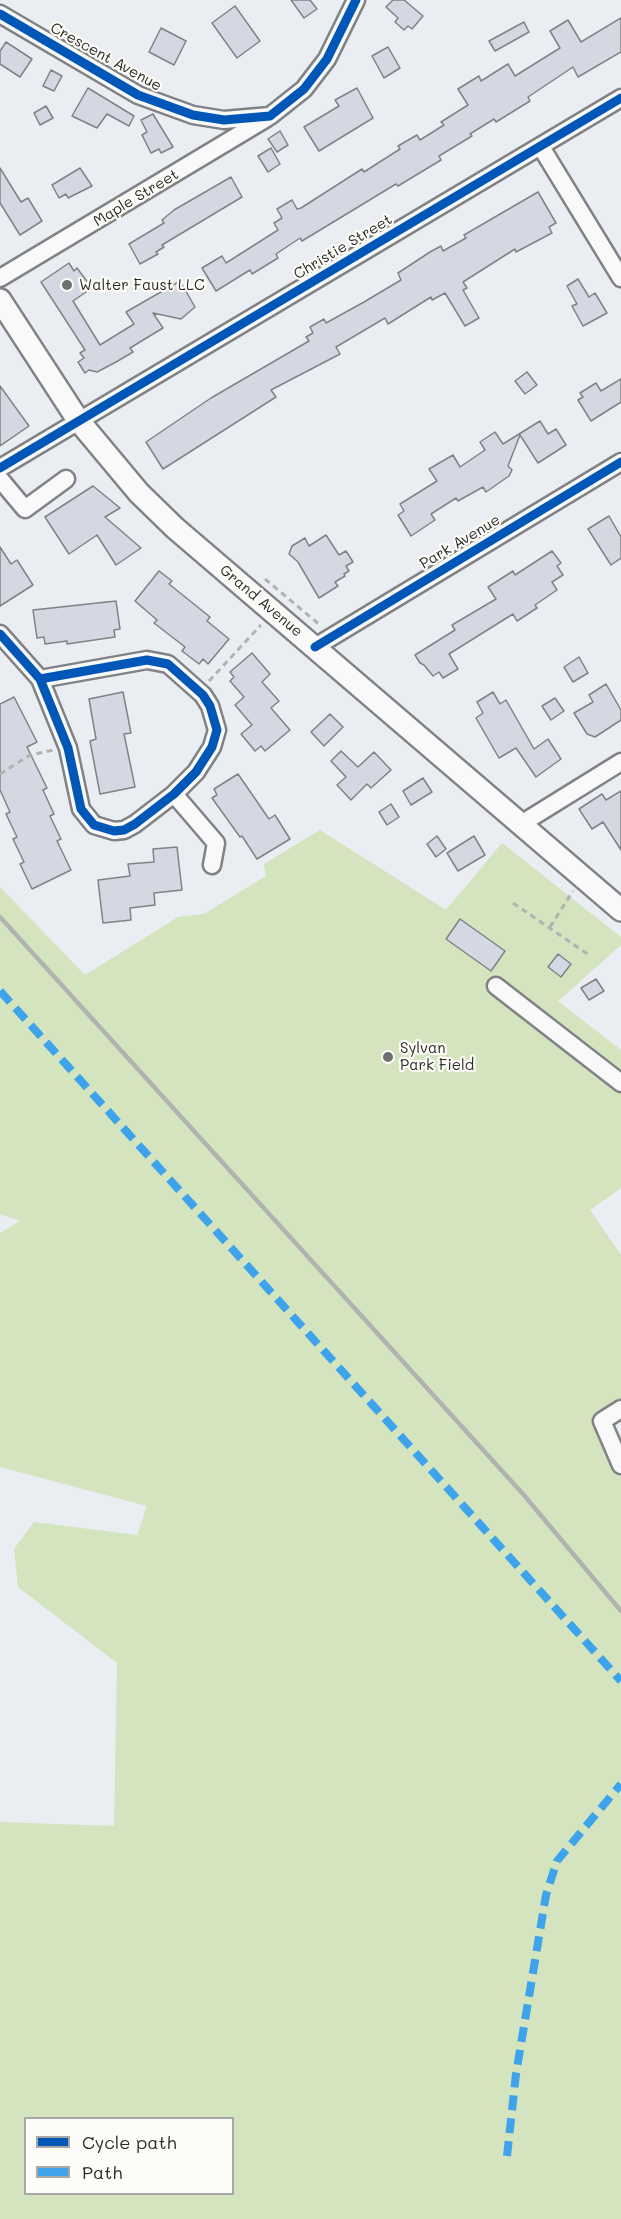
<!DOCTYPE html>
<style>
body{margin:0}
#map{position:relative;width:621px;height:2219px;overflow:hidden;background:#eaedf2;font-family:Mali,sans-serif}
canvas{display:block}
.legend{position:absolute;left:24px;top:2117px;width:210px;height:78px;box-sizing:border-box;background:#fdfcf7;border:2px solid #a9a8a5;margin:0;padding:8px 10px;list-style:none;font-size:18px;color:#2b2b2b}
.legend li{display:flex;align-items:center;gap:12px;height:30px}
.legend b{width:30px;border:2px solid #a9a8a5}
</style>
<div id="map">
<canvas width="621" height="2219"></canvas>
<ul class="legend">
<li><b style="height:8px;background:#0057b8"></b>Cycle path</li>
<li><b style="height:8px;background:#3ea3eb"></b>Path</li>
</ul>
</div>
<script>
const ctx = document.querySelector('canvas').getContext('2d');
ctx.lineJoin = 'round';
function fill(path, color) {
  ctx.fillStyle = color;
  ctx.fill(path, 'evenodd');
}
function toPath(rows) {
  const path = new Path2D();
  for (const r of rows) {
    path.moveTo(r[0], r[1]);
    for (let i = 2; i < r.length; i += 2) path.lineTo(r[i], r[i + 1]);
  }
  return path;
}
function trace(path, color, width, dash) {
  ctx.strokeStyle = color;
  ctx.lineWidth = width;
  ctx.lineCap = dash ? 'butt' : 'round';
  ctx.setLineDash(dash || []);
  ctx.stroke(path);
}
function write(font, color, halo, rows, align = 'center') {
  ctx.font = font + ' Mali,sans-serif';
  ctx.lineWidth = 4.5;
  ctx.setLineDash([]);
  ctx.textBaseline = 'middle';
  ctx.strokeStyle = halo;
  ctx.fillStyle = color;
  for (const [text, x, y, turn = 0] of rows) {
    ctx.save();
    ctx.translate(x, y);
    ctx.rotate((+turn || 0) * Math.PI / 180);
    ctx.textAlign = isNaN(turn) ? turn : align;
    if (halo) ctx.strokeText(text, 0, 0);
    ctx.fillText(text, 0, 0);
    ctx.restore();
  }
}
fill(toPath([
 [320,830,446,910,502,843,621,937,621,945,558,1001,621,1050,621,1188,590,1210,621,1255,621,1401,594,1418,621,1477,621,2219,0,2219,0,1822,114,1826,117,1663,18,1587,14,1549,34,1522,137,1535,147,1506,0,1467,0,1233,20,1221,0,1214,0,887,85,975,178,917,204,914,266,876,264,864],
 [26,2118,232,2118,232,2194,26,2194]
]), '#d3e4be');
const building = toPath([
 [291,0,310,0,317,9,304,18,291,0],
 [393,0,404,0,423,16,412,29,408,26,404,30,395,22,398,18,386,7,393,0],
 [235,6,260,41,237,58,212,23,235,6],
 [621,18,621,52,578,77,573,67,528,97,530,101,496,122,494,119,470,134,472,136,439,156,441,160,398,186,396,184,302,241,300,238,276,254,278,258,252,274,250,270,216,291,202,268,222,256,226,263,278,230,274,223,282,218,277,209,292,200,297,209,301,208,362,169,364,172,400,149,398,146,417,135,420,140,444,125,441,122,468,105,458,89,479,76,481,81,508,64,515,76,560,48,550,31,568,20,581,42,621,18],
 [524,22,529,32,495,51,489,41,524,22],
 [161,28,186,41,174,65,149,52,161,28],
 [6,42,32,59,20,77,0,64,0,51,6,42],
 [388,47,400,68,384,78,372,56,388,47],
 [51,70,62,76,54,91,43,86,51,70],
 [88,88,134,116,129,126,107,114,97,128,72,116,88,88],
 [357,88,373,118,319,151,304,127,339,106,335,100,357,88],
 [46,106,53,118,40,125,34,113,46,106],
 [153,114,173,147,161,153,159,149,151,153,142,135,147,132,141,120,153,114],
 [280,131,288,145,277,152,268,139,280,131],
 [271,148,280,164,268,172,258,156,271,148],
 [0,168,21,202,28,198,42,221,20,235,0,203,0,168],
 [80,168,92,186,68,198,66,194,59,198,52,185,80,168],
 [231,177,242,197,162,245,164,247,156,252,158,254,140,264,129,244,164,223,162,220,174,210,231,177],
 [538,192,556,223,549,227,552,233,516,252,515,249,463,282,467,288,463,290,479,318,465,326,445,293,432,300,431,297,388,324,385,318,336,347,340,354,271,390,276,397,163,469,146,442,211,398,309,341,306,337,313,333,310,327,324,319,326,323,364,302,401,280,398,273,430,252,441,246,443,251,466,238,464,235,538,192],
 [69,263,74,271,77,268,92,288,73,301,100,345,134,324,126,312,180,281,195,307,181,319,153,313,163,328,130,348,133,352,116,362,97,372,89,370,85,373,78,362,84,358,80,353,85,350,41,282,69,263],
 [578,279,589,297,595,293,607,313,583,326,572,306,577,304,567,286,578,279],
 [527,372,537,385,525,394,515,381,527,372],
 [621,379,621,402,591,421,578,400,583,397,580,393,596,383,601,391,621,379],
 [0,386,29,426,0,446,0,386],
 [540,421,548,434,556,429,566,445,538,463,520,435,508,466,512,470,509,476,486,492,483,487,458,501,456,498,431,514,435,520,411,536,398,515,404,511,400,504,437,481,429,469,453,455,460,467,485,450,480,442,495,432,503,444,540,421],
 [93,486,120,508,105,517,141,548,116,565,97,535,69,554,45,517,93,486],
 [609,516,621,537,621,558,611,565,588,529,609,516],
 [326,535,339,555,346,551,353,562,346,566,349,571,344,574,345,576,335,582,338,586,319,598,298,562,289,554,292,546,305,538,309,546,326,535],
 [0,547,11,564,17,560,33,585,0,606,0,547],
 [552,551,561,563,557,566,563,575,552,582,557,590,535,605,537,608,517,621,513,614,449,654,458,669,443,678,439,672,433,676,424,665,420,663,415,655,455,630,452,625,496,599,488,587,513,571,515,575,552,551],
 [159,571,172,581,169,584,210,617,207,621,229,639,208,664,203,659,199,664,182,651,185,647,154,623,157,620,135,601,159,571],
 [116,601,120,629,114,630,115,637,67,644,67,641,45,644,44,637,37,638,33,610,116,601],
 [252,653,270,674,262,682,279,701,271,708,290,730,265,751,261,746,255,751,241,734,252,725,235,705,244,697,230,681,234,677,230,672,252,653],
 [579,657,588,673,573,682,564,667,579,657],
 [606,684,621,710,621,720,595,737,587,734,574,713,593,702,589,695,606,684],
 [123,692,131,733,124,734,135,787,100,794,90,741,96,739,89,699,123,692],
 [493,692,500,704,506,700,534,749,548,739,561,759,536,777,516,748,499,758,476,718,483,713,477,702,493,692],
 [14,697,37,742,27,747,47,788,43,790,54,814,50,816,61,839,57,841,71,870,32,889,20,864,24,862,13,839,17,837,6,814,10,812,0,790,0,704,14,697],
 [555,698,564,711,551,720,542,706,555,698],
 [330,714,343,727,324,746,311,732,330,714],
 [341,751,358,767,374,752,391,770,371,788,367,784,351,800,337,785,346,777,331,761,341,751],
 [238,774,269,819,275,815,290,839,257,859,242,836,240,837,212,798,217,795,214,789,238,774],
 [423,778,432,792,411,805,403,791,423,778],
 [621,791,621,850,603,822,592,829,579,809,602,794,606,800,621,791],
 [391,804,399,817,387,825,379,812,391,804],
 [437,836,446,849,436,857,427,844,437,836],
 [474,836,485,855,458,871,447,853,474,836],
 [177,847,182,890,154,893,155,905,130,908,131,920,103,923,98,880,130,876,128,864,154,862,153,849,177,847],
 [460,919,505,951,491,971,446,939,460,919],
 [558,954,571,964,561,977,548,967,558,954],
 [596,979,604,991,589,1000,581,988,596,979]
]);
fill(building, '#d3d8e3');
trace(building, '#818285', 1.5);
const minor = toPath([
 [0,14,138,95,193,115,224,120,270,116,304,89,327,59,356,0],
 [541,147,621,278],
 [0,278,267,118],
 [0,468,621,98],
 [0,479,25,509,66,479],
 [0,634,40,679,68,748,81,809,94,825,114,831,124,830,135,824,174,794,196,772,212,747,217,730,210,706,203,695,168,664,147,660,40,679],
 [315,647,621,462],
 [174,794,216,843,212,865],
 [521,824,621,762],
 [496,986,621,1083],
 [621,1409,602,1421,621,1465]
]);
const major = toPath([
 [0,300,78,420,139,493,175,528,621,910]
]);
trace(minor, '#818285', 21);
trace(major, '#818285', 26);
trace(toPath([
 [265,579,320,625],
 [209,681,261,625],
 [0,774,30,755,54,750],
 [513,903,589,955],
 [550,927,573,891]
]), '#b2b2b1', 3, [6, 4.5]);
trace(minor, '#f8f9f8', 16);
trace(major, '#f8f9f8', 21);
trace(toPath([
 [0,917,523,1494,621,1611]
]), '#b2b2b1', 4.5);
trace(toPath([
 [0,991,621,1681],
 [507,2156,516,2074,546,1895,557,1861,621,1784]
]), '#3ea3eb', 8, [15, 8]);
trace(toPath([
 [0,14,138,95,193,115,224,120,270,116,304,89,327,59,356,0],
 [0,468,621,98],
 [0,634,40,679,68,748,81,809,94,825,114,831,124,830,135,824,174,794,196,772,212,747,217,730,210,706,203,695,168,664,147,660,40,679],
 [315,647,621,462]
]), '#0057b8', 9);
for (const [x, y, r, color] of [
 [67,285,6,"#6e6f71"],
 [388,1057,6,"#6e6f71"]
]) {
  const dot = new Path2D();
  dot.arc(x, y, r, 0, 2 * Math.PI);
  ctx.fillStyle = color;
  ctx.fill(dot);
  trace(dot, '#fdfcf7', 2);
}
write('15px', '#2b2b2b', '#fdfcf7', [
 ["Crescent Avenue",106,57,29],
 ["Maple Street",136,198,-31],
 ["Christie Street",343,247,-31],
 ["Park Avenue",460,542,-31],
 ["Grand Avenue",261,601,40]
]);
write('15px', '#2b2b2b', '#fdfcf7', [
 ["Walter Faust LLC",79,285],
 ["Sylvan",400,1048],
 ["Park Field",400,1065]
], 'left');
</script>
